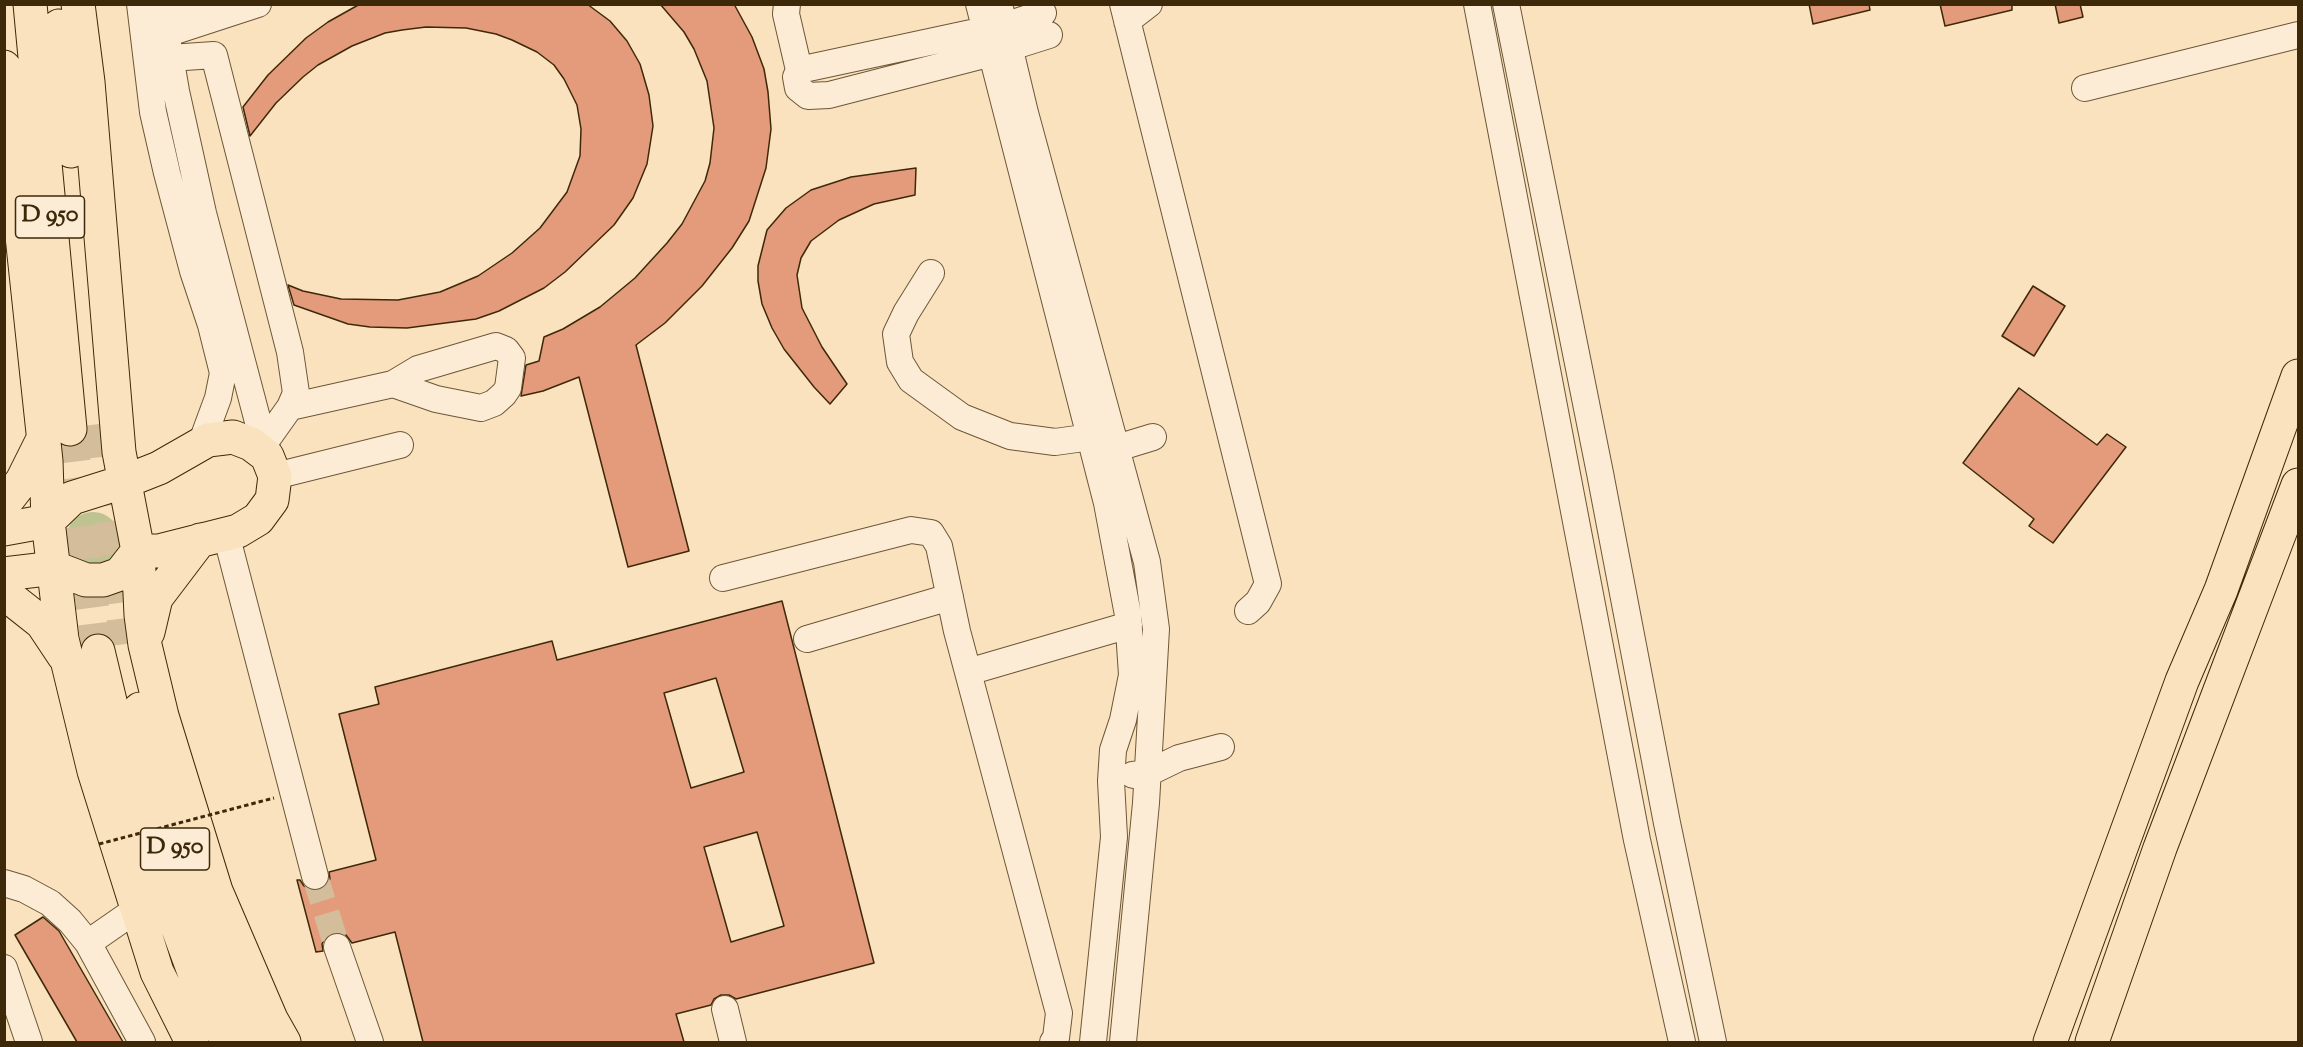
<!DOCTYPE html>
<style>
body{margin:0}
#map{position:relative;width:2303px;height:1047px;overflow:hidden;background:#fae2be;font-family:"Sorts Mill Goudy",serif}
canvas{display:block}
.frame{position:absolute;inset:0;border:6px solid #3d2909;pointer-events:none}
</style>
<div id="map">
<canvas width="2303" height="1047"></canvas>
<div class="frame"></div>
</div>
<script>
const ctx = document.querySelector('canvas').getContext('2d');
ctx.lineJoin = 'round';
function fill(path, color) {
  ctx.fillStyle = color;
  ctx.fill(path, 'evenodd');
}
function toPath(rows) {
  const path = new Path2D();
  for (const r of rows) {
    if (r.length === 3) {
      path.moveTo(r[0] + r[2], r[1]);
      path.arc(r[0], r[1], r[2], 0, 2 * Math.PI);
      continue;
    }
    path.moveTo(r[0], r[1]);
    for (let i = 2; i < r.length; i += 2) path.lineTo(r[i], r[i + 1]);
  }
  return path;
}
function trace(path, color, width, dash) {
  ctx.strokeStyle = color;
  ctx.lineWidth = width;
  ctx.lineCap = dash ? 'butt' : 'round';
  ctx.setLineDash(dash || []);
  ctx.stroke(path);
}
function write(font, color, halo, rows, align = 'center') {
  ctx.font = font + ' "Sorts Mill Goudy",serif';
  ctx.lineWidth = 4.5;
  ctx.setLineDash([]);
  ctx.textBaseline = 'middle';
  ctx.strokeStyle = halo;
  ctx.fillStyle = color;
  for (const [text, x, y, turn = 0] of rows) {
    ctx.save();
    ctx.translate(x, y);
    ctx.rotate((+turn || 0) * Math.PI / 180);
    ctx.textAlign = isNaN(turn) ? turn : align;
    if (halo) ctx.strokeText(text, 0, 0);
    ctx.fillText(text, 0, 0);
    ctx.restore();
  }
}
fill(toPath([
 [93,539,27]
]), '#bec391');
const building = toPath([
 [360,4,587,4,610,21,627,41,640,64,649,95,653,126,647,164,633,198,614,225,565,272,544,288,499,311,476,319,407,328,370,327,348,324,294,305,288,285,303,291,341,299,398,300,440,292,478,276,512,253,540,228,567,192,580,156,581,129,577,105,564,79,554,65,537,52,512,40,496,34,466,28,426,27,402,30,385,33,352,46,318,65,303,77,276,103,250,136,243,107,268,75,306,38,328,22,360,4],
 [660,4,734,4,752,37,764,69,768,92,771,129,766,168,749,221,732,248,702,286,665,323,636,345,689,551,628,567,579,377,543,391,521,396,526,365,539,361,544,337,563,329,600,307,635,278,667,243,682,224,705,181,710,163,714,128,707,81,694,49,684,32,660,4],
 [1809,4,1869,4,1870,10,1813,24,1809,4],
 [1940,4,2012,4,2012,10,1945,26,1940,4],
 [2055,4,2080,4,2083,17,2059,23,2055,4],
 [916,168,915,195,874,204,839,220,811,241,801,258,797,275,802,308,822,347,847,384,830,404,814,387,784,349,772,328,762,304,758,281,758,266,767,230,786,208,811,190,851,177,916,168],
 [2033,286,2065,306,2034,356,2002,336,2033,286],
 [2019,388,2097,445,2107,434,2126,447,2053,543,2029,526,2034,519,1963,463,2019,388],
 [782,601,874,963,736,999,729,995,721,995,714,999,711,1005,676,1014,684,1042,423,1042,395,932,352,943,346,935,339,932,333,933,325,938,322,944,323,951,316,952,297,880,300,880,304,886,310,890,318,891,326,886,330,879,329,872,376,860,339,714,379,704,375,687,552,641,557,660,782,601],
 [716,678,744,772,691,788,664,693,716,678],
 [757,832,784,926,731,942,704,847,757,832],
 [43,917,59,931,123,1042,77,1042,15,935,43,917]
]);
fill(building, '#e49b7b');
trace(building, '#3d2909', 1.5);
trace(toPath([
 [315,876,337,947]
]), '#d4bd9a', 26, [26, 13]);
trace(toPath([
 [99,424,126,644],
 [70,429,98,651]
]), '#d4bd9a', 33, [33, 16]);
const minor = toPath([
 [140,4,153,112,167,173,193,271,211,325,223,373,218,398,201,444],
 [161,4,176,91,203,213,267,456],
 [787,4,786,14,799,70],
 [979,4,1107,503,1128,615,1132,675,1123,720,1113,750,1111,781,1114,837,1093,1042],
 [999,4,1025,113,1147,562,1156,629,1146,803,1123,1042],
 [1123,4,1268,584,1258,602,1248,611],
 [1477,4,1637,840,1682,1042],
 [1506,4,1600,473,1667,823,1713,1042],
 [1043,13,1004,26,799,70,796,77,798,88,808,96,829,95,992,53,1049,35],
 [163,14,197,4],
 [1127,21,1149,4],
 [166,34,258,4],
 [170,58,214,55,290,352,296,393,290,407,263,445],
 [2085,88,2298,35],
 [931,273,906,313,896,334,900,362,911,380,962,417,1010,436,1055,442,1091,437],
 [290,407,393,384,436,399,481,408,494,403,504,394,508,388,512,358,506,350,496,346,418,369,393,384],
 [1117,448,1153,437],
 [275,476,400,445],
 [226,534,315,876],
 [723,578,911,530,931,533,939,546,957,631,1059,1013,1056,1038,1053,1042],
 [807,639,950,597],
 [968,672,1129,625],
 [1133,775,1148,773,1179,758,1221,747],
 [4,883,24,889,50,903,70,921,88,943],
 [137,909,88,943,142,1042],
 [337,947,370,1042],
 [4,968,29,1042],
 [725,1009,733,1042]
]);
const major = toPath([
 [4,529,48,521],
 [4,574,55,568],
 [2050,1042,2182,681,2221,590,2298,376],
 [2092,1042,2160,848,2298,485]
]);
const highway = toPath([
 [30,4,70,429],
 [78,4,88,82,119,452,138,551,141,615,145,645,162,716,216,891,271,1019,284,1042],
 [59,26,71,151],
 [4,67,46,461,48,521,62,639,94,771,157,972,192,1042],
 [4,504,22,481,43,439],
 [48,521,72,498,126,481,159,468,208,440,233,437,251,444,267,456,275,476,272,500,258,519,238,531,159,551,138,551,120,574,103,580,86,580,55,568],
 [4,593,42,623,64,656],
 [148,632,156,598,200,540],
 [98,651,139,822,198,983,228,1042],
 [140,709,163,818,212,953,258,1042]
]);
trace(minor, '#6c5736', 28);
trace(major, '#3d2909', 35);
trace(highway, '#3d2909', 35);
trace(minor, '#fcecd5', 26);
trace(major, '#fae2be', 33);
trace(highway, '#fae2be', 33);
trace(toPath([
 [99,844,274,798]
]), '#3d2909', 3, [4.5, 3]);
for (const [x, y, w] of [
 [50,217,69],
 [175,849,69]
]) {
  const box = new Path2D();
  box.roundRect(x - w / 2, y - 21, w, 42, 4.5);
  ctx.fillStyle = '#fcecd5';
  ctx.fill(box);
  trace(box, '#3d2909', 1.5);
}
write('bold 24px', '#3d2909', null, [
 ["D 950",50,217],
 ["D 950",175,849]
]);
</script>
